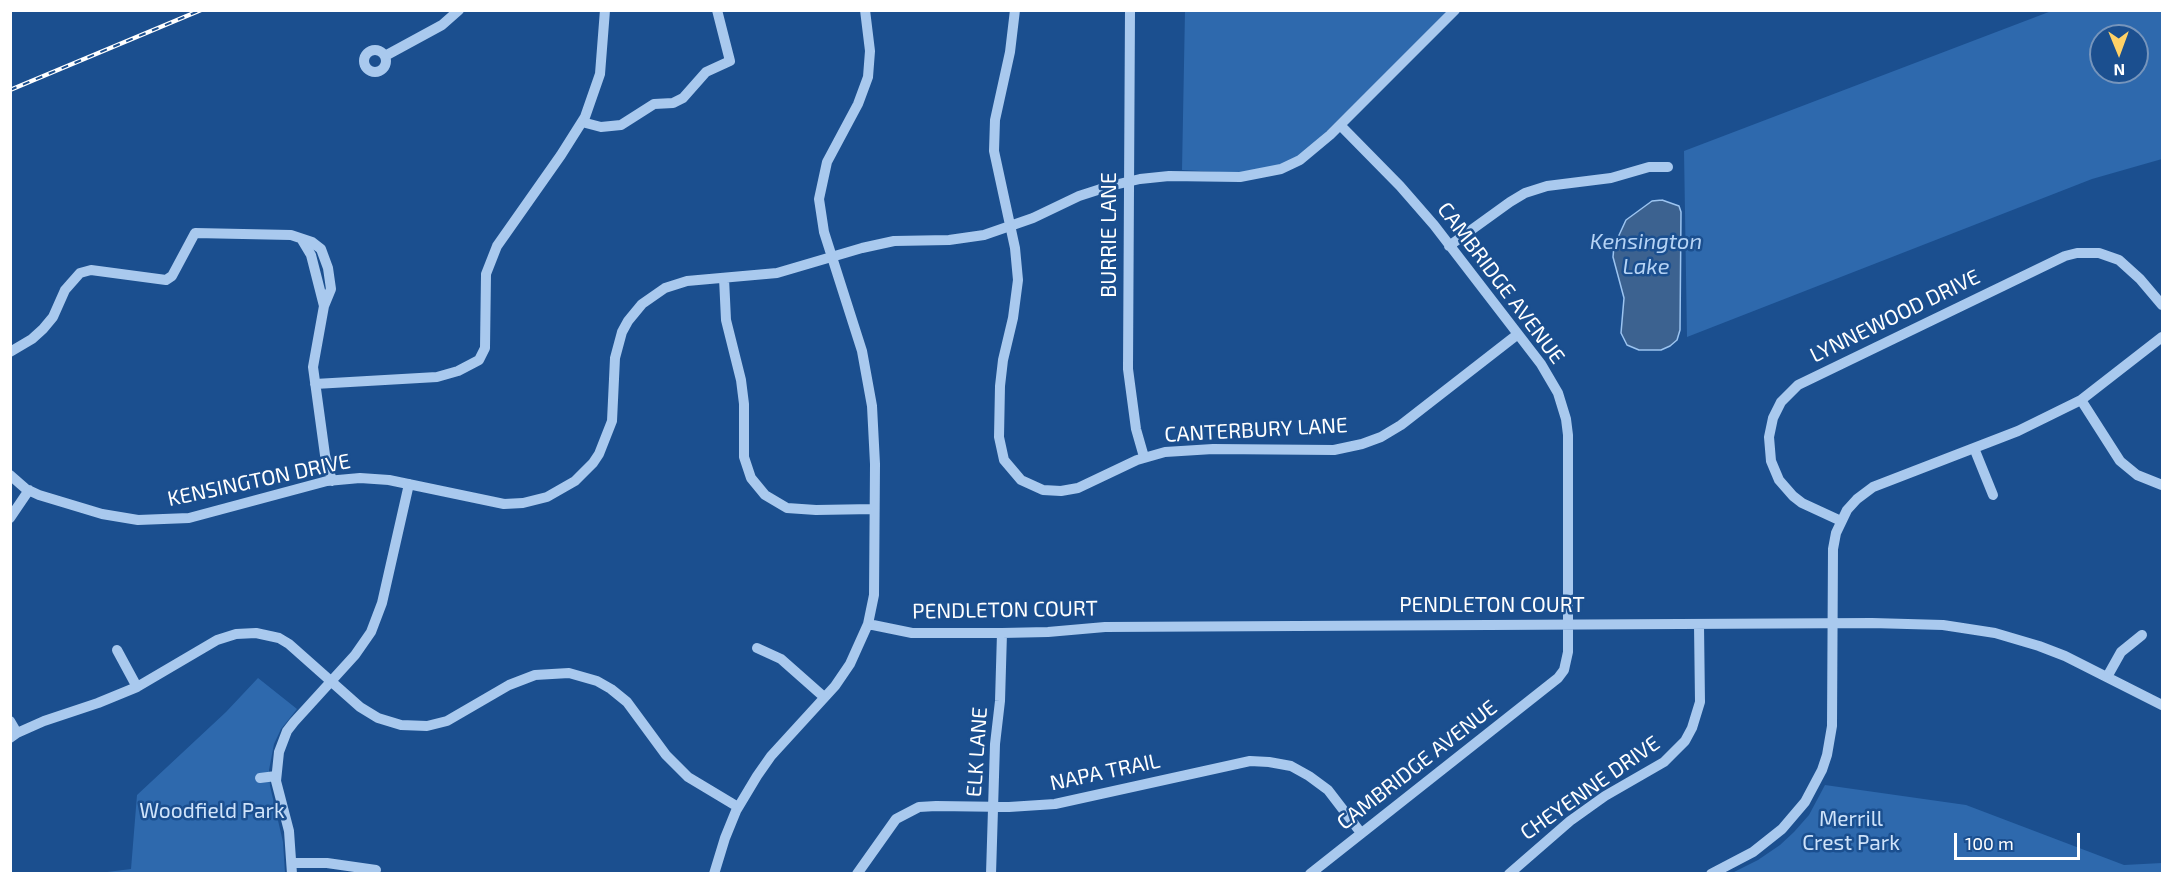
<!DOCTYPE html>
<style>
body{margin:0}
#map{position:relative;width:2173px;height:884px;overflow:hidden;background:#1b4f8f;font-family:"Exo 2",sans-serif}
canvas{display:block}
.frame{position:absolute;inset:0;border:12px solid #fff;pointer-events:none}
.north{position:absolute;left:2089px;top:24px;width:60px;height:60px;box-sizing:border-box;background:#1b4f8f;border:2px solid #7695bc;border-radius:50%;rotate:179deg;font-size:16px;font-weight:700;line-height:24px;text-align:center;color:#fff}
.north::after{content:'';display:block;margin:auto;width:21px;height:27px;background:#ffd166;clip-path:polygon(50% 0,100% 100%,50% 72%,0 100%)}
.scale{position:absolute;left:1954px;top:833px;width:126px;height:27px;box-sizing:border-box;border:3px solid #fff;border-top:0;padding-left:8px;font-size:18px;line-height:21px;white-space:nowrap;color:#fff;-webkit-text-stroke:4px #1b4f8f;paint-order:stroke}
</style>
<div id="map">
<canvas width="2173" height="884"></canvas>
<div class="frame"></div>
<div class="north">N</div>
<div class="scale">100 m</div>
</div>
<script>
const ctx = document.querySelector('canvas').getContext('2d');
ctx.lineJoin = 'round';
function fill(path, color) {
  ctx.fillStyle = color;
  ctx.fill(path, 'evenodd');
}
function toPath(rows) {
  const path = new Path2D();
  for (const r of rows) {
    if (r.length === 3) {
      path.moveTo(r[0] + r[2], r[1]);
      path.arc(r[0], r[1], r[2], 0, 2 * Math.PI);
      continue;
    }
    path.moveTo(r[0], r[1]);
    for (let i = 2; i < r.length; i += 2) path.lineTo(r[i], r[i + 1]);
  }
  return path;
}
function trace(path, color, width, dash) {
  ctx.strokeStyle = color;
  ctx.lineWidth = width;
  ctx.lineCap = dash ? 'butt' : 'round';
  ctx.setLineDash(dash || []);
  ctx.stroke(path);
}
function write(font, color, halo, rows, align = 'center') {
  ctx.font = font + ' "Exo 2",sans-serif';
  ctx.lineWidth = 5;
  ctx.setLineDash([]);
  ctx.textBaseline = 'middle';
  ctx.strokeStyle = halo;
  ctx.fillStyle = color;
  for (const [text, x, y, turn = 0] of rows) {
    ctx.save();
    ctx.translate(x, y);
    ctx.rotate((+turn || 0) * Math.PI / 180);
    ctx.textAlign = isNaN(turn) ? turn : align;
    if (halo) ctx.strokeText(text, 0, 0);
    ctx.fillText(text, 0, 0);
    ctx.restore();
  }
}
fill(toPath([
 [2054,10,2162,11,2162,159,2092,179,1687,337,1684,151],
 [2101,36,2137,36,2137,72,2101,72],
 [1185,11,1450,11,1303,154,1280,165,1237,173,1182,170],
 [258,678,297,709,281,729,274,744,269,770,270,786,283,842,285,873,91,874,131,869,137,795,226,712],
 [1825,785,1966,805,2124,865,2162,863,2162,873,1732,873,1758,860,1780,845,1794,832,1809,815]
]), '#2e69ad');
const water = toPath([
 [1662,200,1679,206,1681,212,1680,330,1677,340,1670,346,1661,350,1639,350,1627,345,1621,333,1624,298,1613,257,1614,246,1626,220,1652,201,1662,200]
]);
fill(water, '#3c6290');
trace(water, '#9cc4f0', 1.5);
trace(toPath([
 [1015,10,1010,52,995,120,994,151,1015,248,1018,280,1013,318,1003,360,1000,386,999,437,1004,460,1021,480,1043,490,1061,491,1078,488,1137,460,1165,452,1213,449,1334,450,1362,444,1381,437,1401,425,1518,334],
 [1130,10,1128,369,1136,429,1144,457],
 [375,61,11],
 [385,56,442,25,459,10],
 [582,122,601,127,621,125,654,104,673,103,683,98,706,72,730,61,717,10],
 [302,240,311,255,324,306,313,367,325,455,332,481],
 [1449,246,1510,202,1525,193,1547,186,1611,178,1649,167,1668,167],
 [724,278,726,320,741,380,744,404,744,457,751,478,765,495,787,508,816,510,874,509],
 [10,352,32,339,43,329,53,317,65,290,80,273,91,270,166,280,172,276,195,233,291,235,312,242,321,249,328,268,331,289,324,306],
 [315,384,437,377,458,371,479,360,485,348,486,274,497,246,561,155,585,117,600,74,605,10],
 [2081,400,2120,461,2137,475,2162,485],
 [1974,448,1993,495],
 [10,475,26,489,39,495,102,514,138,520,189,518,327,481,360,478,389,480,504,504,523,503,547,497,575,481,593,463,599,454,612,421,615,358,622,332,628,321,642,304,665,288,687,281,777,273,862,248,894,241,949,240,984,235,1033,218,1079,196,1110,186,1140,179,1169,176,1240,177,1281,169,1300,160,1330,135,1455,10],
 [10,518,29,490],
 [1841,521,1802,503,1793,496,1779,480,1771,461,1769,437,1773,418,1781,402,1798,385,2065,256,2077,253,2099,253,2119,260,2140,279,2162,305],
 [868,624,912,633,1002,633,1048,632,1105,627,1872,623,1943,625,1995,633,2039,646,2065,656,2162,705],
 [757,648,781,659,824,697],
 [117,650,137,687],
 [2107,677,2121,652,2142,635],
 [10,721,17,733],
 [10,738,17,733,44,721,98,703,137,687,217,640,236,634,256,633,279,638,289,644,360,707,378,718,401,725,427,726,447,721,509,685,535,675,569,673,597,681,611,689,627,702,666,755,688,777,738,807],
 [260,778,276,776],
 [292,863,327,863,376,870],
 [292,874,289,831,276,781,279,752,287,731,294,722,355,655,371,632,382,603,409,484],
 [714,874,725,838,736,811,757,776,771,756,835,686,850,664,868,624,874,595,875,464,872,406,862,351,824,232,819,199,827,162,858,104,868,77,870,51,865,10],
 [857,874,896,819,919,807,936,806,1009,807,1055,804,1250,761,1269,762,1291,766,1309,776,1328,790,1361,833],
 [991,874,995,744,1000,701,1002,633],
 [1310,874,1558,678,1564,670,1568,652,1568,435,1566,419,1558,393,1541,364,1434,225,1400,186,1341,126],
 [1509,874,1570,821,1605,796,1664,762,1685,741,1692,728,1700,702,1699,625],
 [1711,874,1753,852,1782,829,1805,802,1822,770,1827,755,1832,726,1833,549,1836,533,1847,510,1857,499,1873,487,2018,431,2081,400,2162,337]
]), '#a9c9ee', 10);
const rail = toPath([
 [10,90,201,10]
]);
trace(rail, '#fff', 4.5);
trace(rail, '#1b4f8f', 2, [7]);
write('21px', '#fff', '#1b4f8f', [
 ["BURRIE LANE",1109,235,-90],
 ["CAMBRIDGE AVENUE",1501,283,53],
 ["LYNNEWOOD DRIVE",1895,316,-26],
 ["CANTERBURY LANE",1256,430,-3],
 ["KENSINGTON DRIVE",259,480,-12],
 ["PENDLETON COURT",1492,605],
 ["PENDLETON COURT",1005,610,-1],
 ["ELK LANE",977,752,-86],
 ["CAMBRIDGE AVENUE",1417,765,-38],
 ["NAPA TRAIL",1105,772,-12],
 ["CHEYENNE DRIVE",1590,788,-35]
]);
write('21px', '#cfe3fa', '#1b4f8f', [
 ["Woodfield Park",212,811],
 ["Merrill",1851,819],
 ["Crest Park",1851,843]
]);
write('italic 22px', '#b5d3f5', '#1b4f8f', [
 ["Kensington",1646,242],
 ["Lake",1646,267]
]);
</script>
